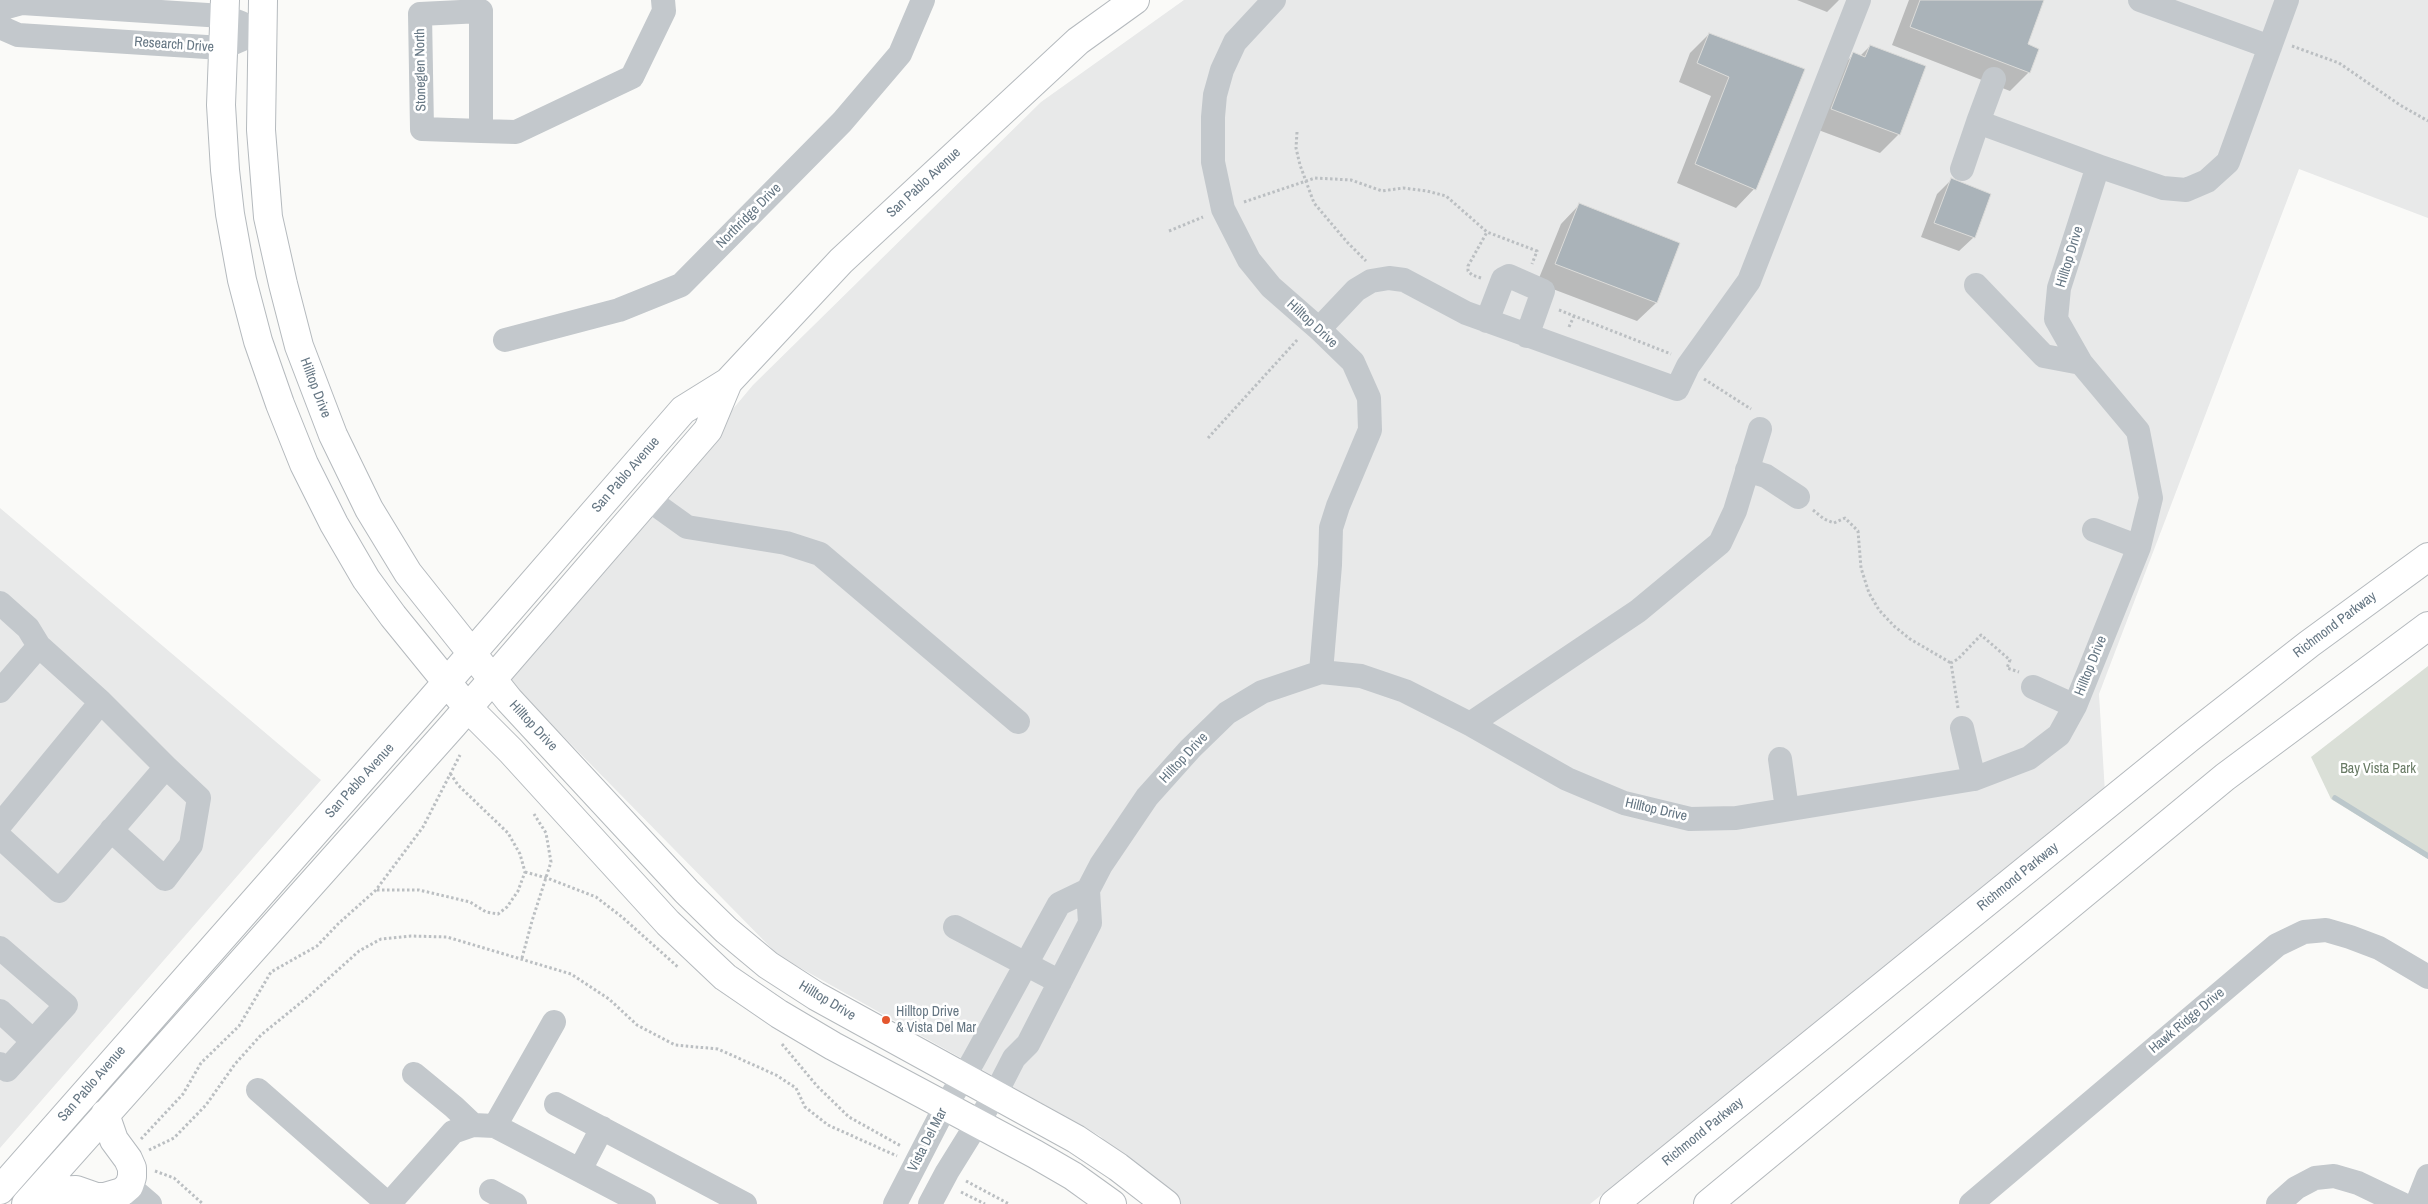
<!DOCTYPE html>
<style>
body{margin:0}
canvas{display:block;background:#fafaf8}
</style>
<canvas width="2428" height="1204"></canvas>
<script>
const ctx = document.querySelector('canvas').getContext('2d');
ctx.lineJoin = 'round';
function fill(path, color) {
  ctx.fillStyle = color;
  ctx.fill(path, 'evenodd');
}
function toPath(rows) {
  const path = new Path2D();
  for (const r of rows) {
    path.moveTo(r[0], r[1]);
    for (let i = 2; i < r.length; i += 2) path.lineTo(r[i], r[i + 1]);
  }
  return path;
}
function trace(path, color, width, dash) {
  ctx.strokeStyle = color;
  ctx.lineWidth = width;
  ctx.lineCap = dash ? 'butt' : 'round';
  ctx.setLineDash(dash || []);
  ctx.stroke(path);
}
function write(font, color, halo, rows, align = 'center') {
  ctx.font = font + ' "Archivo Narrow",sans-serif';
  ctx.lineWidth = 5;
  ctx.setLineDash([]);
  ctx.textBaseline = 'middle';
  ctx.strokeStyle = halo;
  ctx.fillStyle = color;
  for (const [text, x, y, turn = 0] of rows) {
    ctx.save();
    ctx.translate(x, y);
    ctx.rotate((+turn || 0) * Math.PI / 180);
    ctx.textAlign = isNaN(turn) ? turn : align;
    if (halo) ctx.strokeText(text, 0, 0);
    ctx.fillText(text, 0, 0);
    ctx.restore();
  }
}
fill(toPath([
 [1184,0,2428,0,2428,218,2299,169,2099,694,2105,793,1590,1204,1167,1204,1100,1136,779,956,507,679,753,385,1041,102],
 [0,508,321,780,0,1148]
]), '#e8e9e9');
fill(toPath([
 [2428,666,2428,859,2331,799,2311,757]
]), '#dadfd7');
fill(toPath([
 [1797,0,1839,0,1827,12],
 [1909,0,2043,0,2027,45,2029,72,2010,91,1892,45],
 [1709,34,1803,70,1754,189,1736,208,1677,183,1711,96,1679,82,1690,53],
 [1870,46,1899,134,1880,153,1813,128,1835,73,1854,54,1860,56],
 [1951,180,1974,237,1959,251,1921,237,1937,194],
 [1579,205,1656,303,1637,321,1537,283,1561,224]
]), '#0003');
trace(toPath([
 [2335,798,2428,856]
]), '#bbc7cb', 5.5);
const building = toPath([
 [1920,0,2044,0,2028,44,2039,49,2030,73,1910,27,1920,0],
 [1709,33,1805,69,1756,190,1695,164,1729,77,1697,63,1709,33],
 [1870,45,1926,66,1900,135,1831,109,1853,52,1865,57,1870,45],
 [1951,178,1991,194,1975,238,1934,223,1951,178],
 [1579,203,1680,243,1657,303,1555,264,1579,203]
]);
fill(building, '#aab3b9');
trace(building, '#dcdcda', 1);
const major = toPath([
 [225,0,221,105,225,170,230,214,242,280,258,341,280,404,304,464,334,524,366,579,393,616,467,707,511,751,668,923,725,977,779,1014,833,1046,1035,1154,1073,1176,1112,1204],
 [263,0,261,130,268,217,283,284,299,346,333,435,369,509,408,573,509,700,687,892,726,930,768,965,816,996,1076,1139,1118,1167,1166,1204],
 [0,1190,427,705,683,410,728,382,841,261,1078,41,1135,0],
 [29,1201,54,1191,76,1190,96,1197,105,1197,122,1192,129,1186,132,1177,132,1168,128,1159,114,1140,105,1114],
 [26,1204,453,725,708,430,728,382]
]);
const highway = toPath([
 [1614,1204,2189,738,2309,644,2428,557],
 [1708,1204,2225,777,2428,626]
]);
trace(major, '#b5babe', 30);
trace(highway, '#b4b9bd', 30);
trace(toPath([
 [2292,46,2339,63,2400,105,2428,121],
 [1297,132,1296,148,1300,165,1314,203,1347,242,1366,261],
 [1244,202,1315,178,1351,180,1382,191,1403,188,1427,191,1446,196,1487,232,1537,251,1532,264],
 [1169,231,1203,217],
 [1481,278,1472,275,1468,271,1468,266,1487,232],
 [1559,310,1671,354],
 [1569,327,1574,316],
 [1704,379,1751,409],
 [1208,438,1298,339],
 [1813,510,1824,519,1834,523,1845,518,1858,531,1861,568,1869,593,1879,610,1894,626,1910,639,1951,663],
 [1958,708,1951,663,1958,659,1981,635,2010,660,2007,668,2019,672],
 [525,872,547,878,596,897,622,917,679,968],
 [377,890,419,890,470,902,486,912,498,914,507,907,518,891,525,872,520,854,508,833,458,785,450,773],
 [522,958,532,921,551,862,546,833,534,814],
 [782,1044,817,1086,849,1117,901,1146],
 [141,1139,183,1094,201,1063,239,1026,271,972,317,946,339,923,376,890,423,827,460,755],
 [149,1150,174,1138,206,1105,235,1064,261,1035,309,996,359,951,381,939,411,936,447,937,571,974,609,999,637,1025,675,1045,718,1049,776,1075,796,1088,805,1107,828,1125,897,1156],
 [155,1171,174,1178,203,1204],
 [966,1181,1009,1204],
 [961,1192,985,1204]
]), '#bbbfc2', 3, [2.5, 2.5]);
trace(toPath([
 [1274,0,1235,42,1222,70,1215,95,1213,117,1213,162,1223,209,1249,260,1271,287,1319,329,1353,362,1369,398,1370,430,1338,506,1331,528,1330,565,1321,672],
 [2140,0,2270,47],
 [0,9,22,3,223,16,241,23],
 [0,27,18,35,222,48,261,31],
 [1994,79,1978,122,2098,166],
 [481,131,481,11,420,14,422,129,481,131,516,132,632,77,664,11,663,0],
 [1962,169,1978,122],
 [1976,285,2044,356,2081,363],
 [1487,321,1503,279,1509,276,1543,291,1527,336],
 [1319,329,1356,290,1371,281,1389,278,1404,280,1466,313,1677,389,1688,366,1749,281,1859,0],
 [505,340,619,310,681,285,842,122,900,54,923,0],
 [1747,470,1766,476,1798,497],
 [648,499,687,527,786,543,820,554,1018,722],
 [2094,530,2139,547],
 [0,603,28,628,39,646,101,702,166,767,59,891,0,837],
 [2033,687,2075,706],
 [0,691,39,646],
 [1470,724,1638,611,1720,543,1735,511,1760,429],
 [1962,728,1974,779],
 [1780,759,1787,809],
 [0,825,101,702],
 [111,830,165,879,191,845,199,798,166,767],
 [1088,890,1101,865,1147,797,1190,749,1227,713,1262,692,1321,672,1361,676,1405,691,1470,724,1567,779,1624,803,1690,819,1736,818,1974,779,2029,758,2059,735,2075,706,2139,547,2151,498,2138,431,2081,363,2056,319,2059,288,2098,166,2163,188,2186,190,2207,181,2228,162,2287,0],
 [955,927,1060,982],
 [0,948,66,1005,7,1070,0,1064],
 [0,1011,33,1041],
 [414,1074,454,1107,473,1125],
 [258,1090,388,1204],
 [556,1104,745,1204],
 [495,1126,554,1022],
 [580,1170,602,1128],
 [129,1186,150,1204],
 [491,1191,515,1204],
 [389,1204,453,1132,473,1125,495,1126,644,1204],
 [895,1204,945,1107,973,1061,1059,904,1088,890],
 [930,1204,947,1172,996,1093,1014,1058,1028,1044,1090,923,1088,890],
 [1971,1204,2277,945,2304,932,2326,930,2350,937,2379,948,2428,977],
 [2278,1204,2296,1188,2315,1178,2334,1176,2358,1183,2402,1204],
 [2417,1204,2428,1176]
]), '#c3c8cc', 24);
trace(major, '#fff', 28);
trace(highway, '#fff', 28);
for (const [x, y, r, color] of [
 [886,1020,5,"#e4572e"]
]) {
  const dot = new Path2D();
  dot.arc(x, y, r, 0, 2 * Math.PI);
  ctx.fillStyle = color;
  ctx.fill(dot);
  trace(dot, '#fff', 2);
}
write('14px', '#657683', '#fff', [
 ["Research Drive",174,45,4],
 ["Stoneglen North",421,70,-91],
 ["San Pablo Avenue",924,183,-43],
 ["Northridge Drive",749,216,-45],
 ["Hilltop Drive",2070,257,-73],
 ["Hilltop Drive",1312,324,43],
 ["Hilltop Drive",315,388,69],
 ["San Pablo Avenue",626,475,-49],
 ["Richmond Parkway",2335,625,-37],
 ["Hilltop Drive",2091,666,-68],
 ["Hilltop Drive",533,726,47],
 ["Hilltop Drive",1184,758,-47],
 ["San Pablo Avenue",360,781,-48],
 ["Hilltop Drive",1656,810,13],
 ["Richmond Parkway",2018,877,-39],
 ["Hilltop Drive",827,1001,31],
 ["Hawk Ridge Drive",2187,1021,-40],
 ["San Pablo Avenue",92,1084,-49],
 ["Richmond Parkway",1703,1132,-39],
 ["Vista Del Mar",928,1140,-63]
]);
write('14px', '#687a64', '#fff', [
 ["Bay Vista Park",2378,769]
]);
write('14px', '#657683', '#fff', [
 ["Hilltop Drive",896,1012],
 ["& Vista Del Mar",896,1028]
], 'left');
</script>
